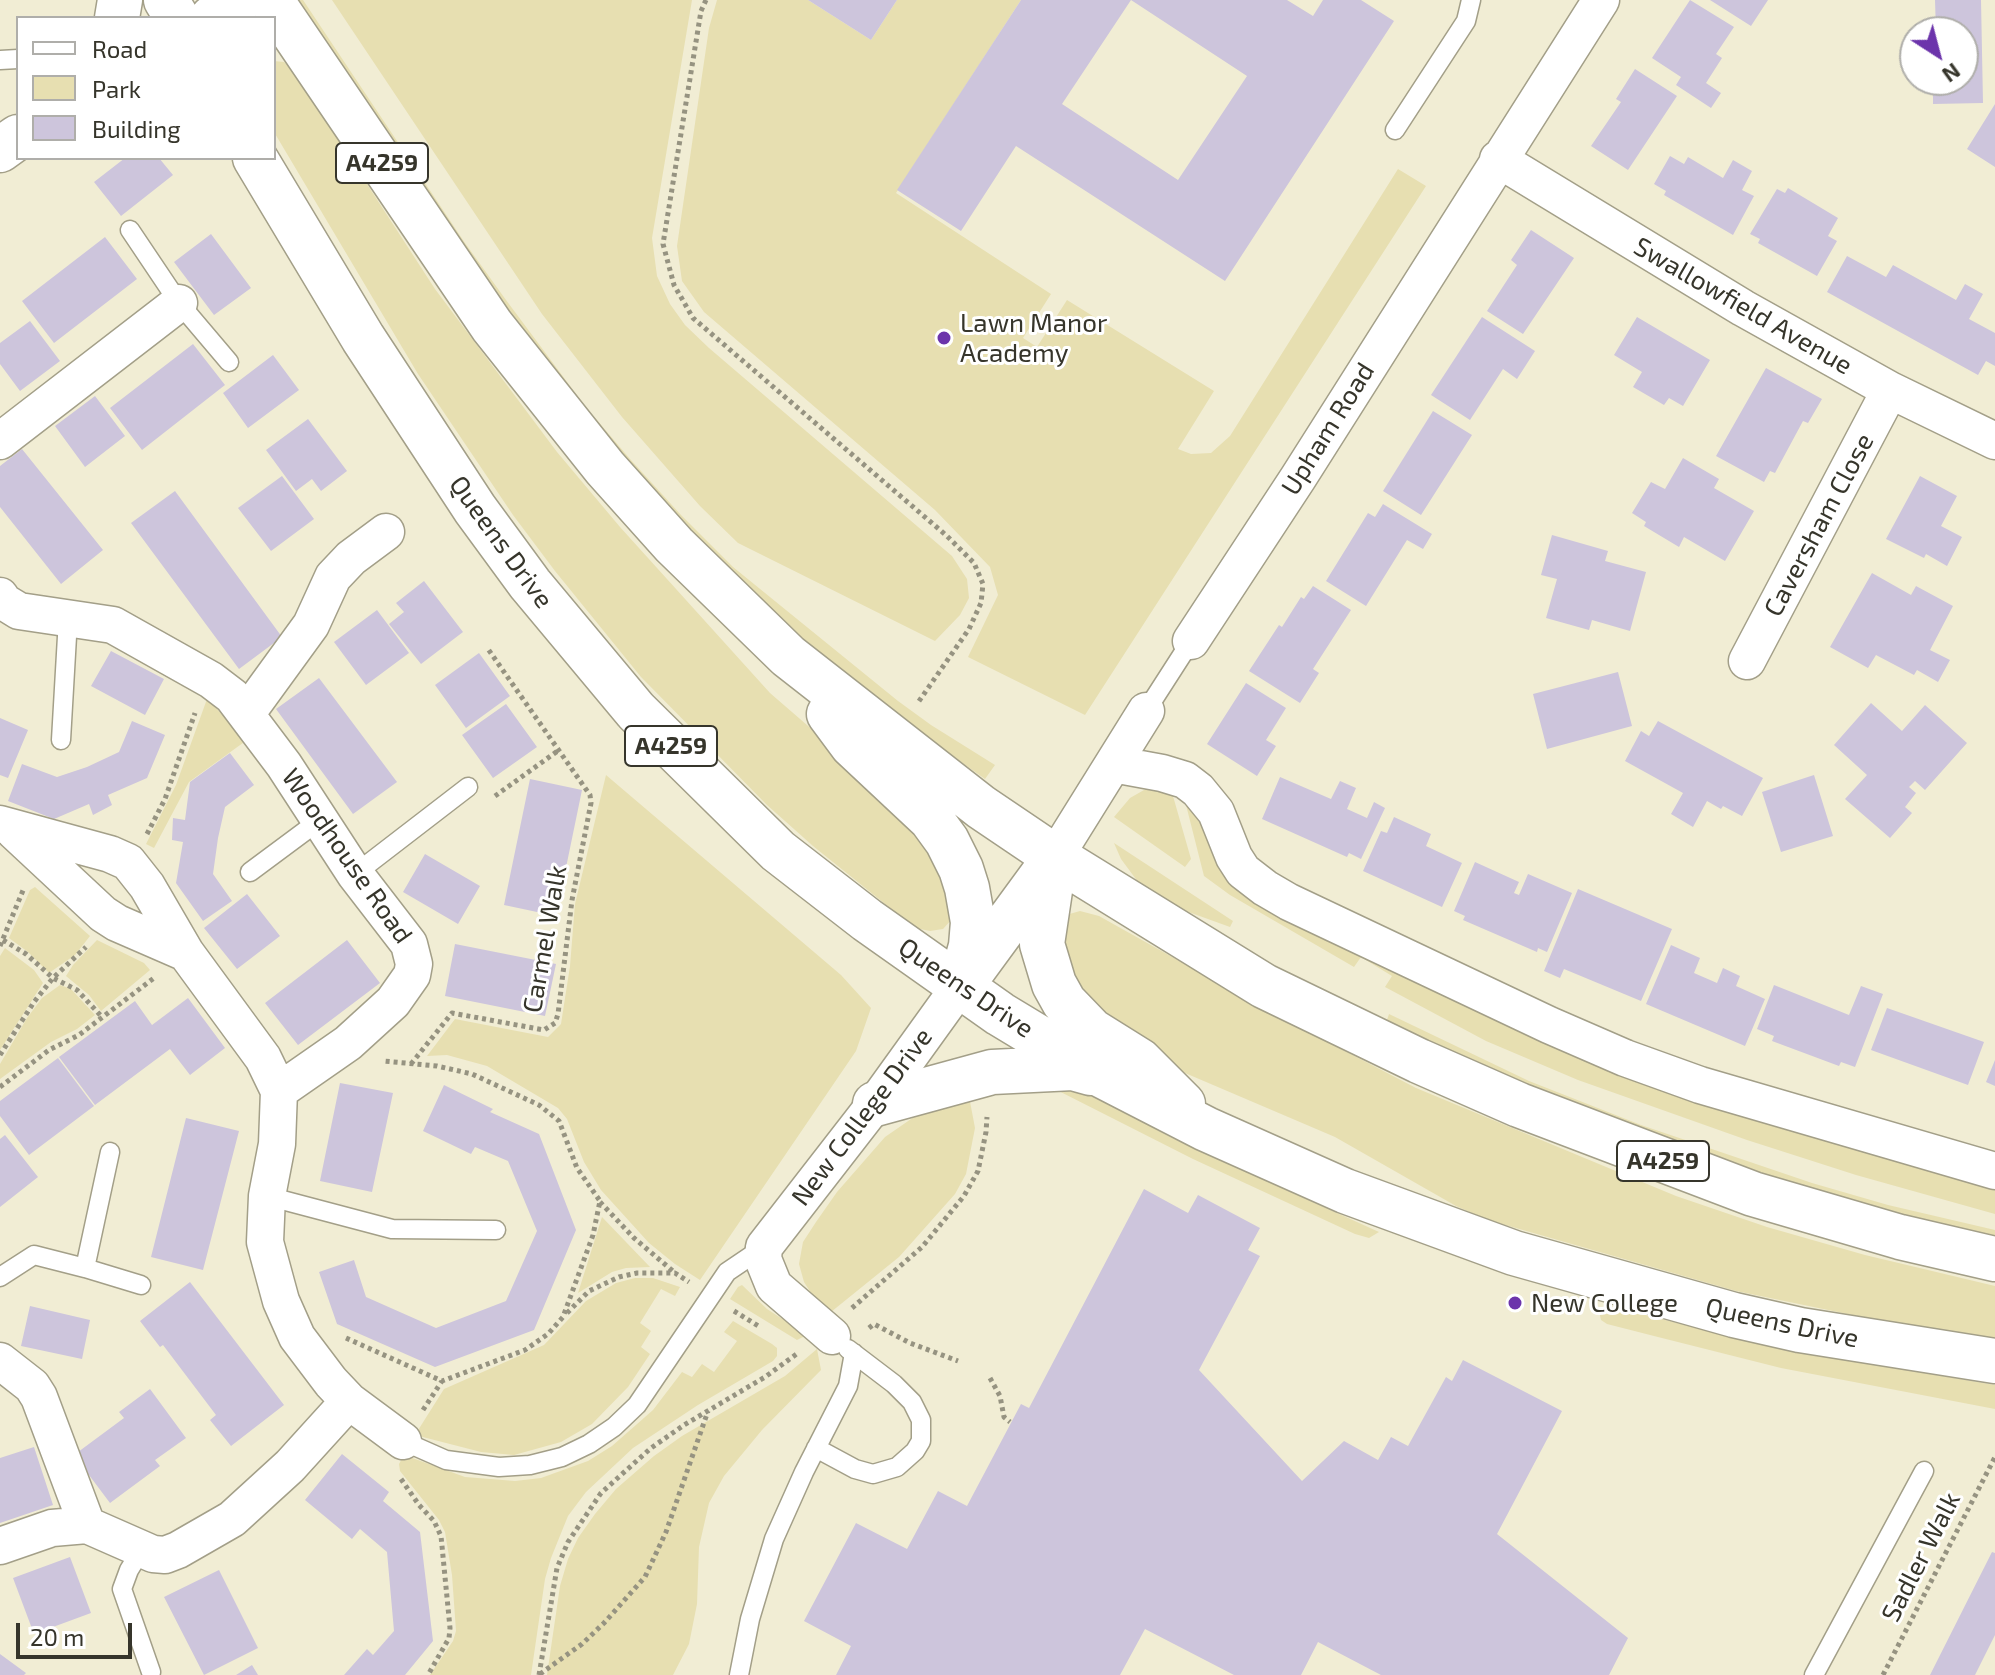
<!DOCTYPE html>
<style>
body{margin:0}
#map{position:relative;width:1995px;height:1675px;overflow:hidden;background:#f1edd4;font-family:"Exo 2",sans-serif}
canvas{display:block}
.legend{position:absolute;left:16px;top:16px;width:260px;height:144px;box-sizing:border-box;background:#fff;border:2px solid #afaeaa;margin:0;padding:10px 14px;list-style:none;font-size:24px;color:#36352b}
.legend li{display:flex;align-items:center;gap:16px;height:40px}
.legend b{width:40px;border:2px solid #afaeaa}
.north{position:absolute;left:1899px;top:16px;width:80px;height:80px;box-sizing:border-box;background:#fff;border:2px solid #afaeaa;border-radius:50%;rotate:144deg;font-size:22px;font-weight:700;line-height:32px;text-align:center;color:#36352b}
.north::after{content:'';display:block;margin:auto;width:28px;height:36px;background:#6c34ab;clip-path:polygon(50% 0,100% 100%,50% 72%,0 100%)}
.scale{position:absolute;left:16px;top:1623px;width:116px;height:36px;box-sizing:border-box;border:4px solid #36352b;border-top:0;padding-left:10px;font-size:24px;line-height:28px;white-space:nowrap;color:#36352b;-webkit-text-stroke:6px #fff;paint-order:stroke}
</style>
<div id="map">
<canvas width="1995" height="1675"></canvas>
<ul class="legend">
<li><b style="height:10px;background:#fff"></b>Road</li>
<li><b style="height:22px;background:#e7dfb1"></b>Park</li>
<li><b style="height:22px;background:#cdc5dc"></b>Building</li>
</ul>
<div class="north">N</div>
<div class="scale">20 m</div>
</div>
<script>
const ctx = document.querySelector('canvas').getContext('2d');
ctx.lineJoin = 'round';
function fill(path, color) {
  ctx.fillStyle = color;
  ctx.fill(path, 'evenodd');
}
function toPath(rows) {
  const path = new Path2D();
  for (const r of rows) {
    path.moveTo(r[0], r[1]);
    for (let i = 2; i < r.length; i += 2) path.lineTo(r[i], r[i + 1]);
  }
  return path;
}
function trace(path, color, width, dash) {
  ctx.strokeStyle = color;
  ctx.lineWidth = width;
  ctx.lineCap = dash ? 'butt' : 'round';
  ctx.setLineDash(dash || []);
  ctx.stroke(path);
}
function write(font, color, halo, rows, align = 'center') {
  ctx.font = font + ' "Exo 2",sans-serif';
  ctx.lineWidth = 6;
  ctx.setLineDash([]);
  ctx.textBaseline = 'middle';
  ctx.strokeStyle = halo;
  ctx.fillStyle = color;
  for (const [text, x, y, turn = 0] of rows) {
    ctx.save();
    ctx.translate(x, y);
    ctx.rotate((+turn || 0) * Math.PI / 180);
    ctx.textAlign = isNaN(turn) ? turn : align;
    if (halo) ctx.strokeText(text, 0, 0);
    ctx.fillText(text, 0, 0);
    ctx.restore();
  }
}
fill(toPath([
 [296,0,303,0,465,243,506,300,585,406,630,459,681,515,733,567,898,701,931,725,995,765,985,779,915,729,825,658,721,567,675,518,539,359],
 [332,0,692,0,652,238,657,276,670,304,685,325,709,348,952,556,967,579,969,598,960,615,935,641,738,543,700,506,622,417,542,314],
 [717,0,808,0,871,40,897,0,1021,0,896,193,1051,294,1023,338,1037,347,1067,300,1214,391,1178,449,1191,454,1211,453,1230,436,1398,169,1426,186,1085,715,968,657,998,595,990,567,935,510,704,312,682,281,677,246,709,28],
 [274,61,284,62,293,70,435,289,557,452,620,527,770,693,904,809,932,845,953,918,943,929,930,931,915,928,813,846,767,805,641,677,555,571,513,515,418,374,274,132],
 [207,699,247,740,189,782,154,848,146,844,176,785],
 [606,775,841,975,871,1008,856,1051,700,1280,675,1264,649,1243,601,1190,584,1162,567,1119,558,1108,487,1066,447,1055,427,1056,455,1019,548,1037,561,1024,570,966,575,904],
 [1151,786,1171,789,1191,859,1185,867,1114,817,1130,798],
 [1184,797,1275,907,1995,1183,1995,1214,1856,1175,1747,1140,1578,1080,1486,1041,1385,987,1392,976,1361,957,1354,967,1230,895,1204,876],
 [1114,843,1233,921,1230,927,1183,910,1141,886,1121,859],
 [35,887,90,936,75,955,49,973,28,952,9,938,30,890],
 [1080,911,1099,916,1274,1014,1416,1088,1676,1196,1767,1227,1865,1255,1995,1286,1995,1338,1901,1325,1736,1291,1488,1220,1456,1206,1335,1137,1185,1073,1126,1039,1077,1001,1057,930,1066,915],
 [97,940,144,963,150,970,101,1011,89,995,66,976,73,965],
 [5,948,34,970,43,983,0,1050,0,956],
 [60,985,71,989,95,1015,77,1029,51,1042,0,1079,0,1064,27,1018,42,998],
 [1389,1014,1529,1081,1641,1125,1812,1183,1888,1205,1995,1230,1995,1238,1861,1206,1645,1136,1432,1044,1387,1020],
 [1037,1080,1093,1095,1172,1138,1379,1232,1369,1238,1355,1234,1193,1159],
 [968,1091,975,1128,966,1174,955,1194,899,1257,831,1312,811,1293,804,1282,799,1264,803,1242,816,1222,837,1192,885,1137,927,1108],
 [602,1217,650,1267,626,1268,612,1272,578,1293],
 [635,1278,653,1278,680,1287,675,1296,661,1289,640,1323,651,1331,641,1347,650,1354,628,1387,592,1424,561,1442,514,1455,481,1452,415,1435,444,1389,544,1345,586,1301,616,1283],
 [742,1285,767,1309,807,1335,797,1340,730,1299,738,1287],
 [1598,1307,1626,1310,1771,1347,1995,1385,1995,1409,1781,1368,1654,1336,1607,1324,1601,1320],
 [733,1321,772,1344,777,1348,777,1356,773,1361,698,1405,633,1448,586,1492,568,1516,551,1558,545,1579,531,1675,430,1675,453,1641,456,1631,452,1575,445,1532,439,1520,400,1471,399,1464,404,1455,465,1477,515,1481,541,1478,588,1461,612,1446,653,1410,682,1372,692,1377,702,1364,714,1372,737,1341,724,1332],
 [817,1349,821,1370,762,1430,724,1476,709,1503,699,1547,697,1604,689,1644,673,1675,547,1675,560,1586,568,1559,578,1538,595,1514,616,1489,654,1456,682,1436,785,1376]
]), '#e7dfb1');
fill(toPath([
 [808,0,897,0,871,40],
 [1021,0,1131,0,1062,104,1178,180,1247,76,1131,0,1287,0,1313,16,1323,0,1361,0,1394,21,1225,281,1016,146,961,231,897,190],
 [1690,0,1734,27,1716,54,1722,58,1706,83,1721,93,1711,108,1676,85,1681,77,1652,58],
 [1710,0,1768,0,1751,26],
 [1935,0,1981,0,1983,103,1933,104,1933,84,1921,84,1921,80,1963,80,1963,32,1936,32],
 [1635,69,1677,96,1628,170,1591,146,1621,102,1616,99],
 [1995,104,1995,167,1967,149],
 [1670,156,1684,164,1688,157,1723,178,1733,160,1752,171,1742,190,1754,196,1733,235,1664,195,1666,191,1654,184],
 [125,158,159,158,173,175,121,216,94,182],
 [1788,188,1838,218,1828,236,1837,241,1817,276,1758,243,1760,239,1750,234,1777,189,1785,193],
 [1531,230,1574,258,1523,334,1487,311,1517,265,1511,260],
 [211,234,251,288,214,315,174,262],
 [105,237,137,279,54,343,22,301],
 [1847,256,1886,277,1893,265,1956,300,1965,284,1983,294,1969,319,1995,333,1995,366,1986,361,1978,375,1827,292],
 [1482,317,1535,351,1517,379,1503,369,1470,420,1431,395],
 [1637,317,1710,360,1683,406,1669,398,1664,405,1633,387,1642,372,1614,355],
 [30,321,60,361,20,391,0,364,0,343],
 [193,344,225,385,142,450,110,408],
 [273,355,299,390,248,428,223,393],
 [1766,368,1822,399,1808,423,1803,421,1775,473,1770,471,1764,482,1716,456],
 [95,396,125,436,85,467,55,426],
 [1433,411,1472,435,1421,515,1383,491],
 [308,419,347,471,321,491,312,479,296,491,266,450],
 [22,449,103,550,61,584,0,507,0,466],
 [1683,458,1719,479,1714,488,1754,511,1725,561,1684,537,1679,547,1644,526,1646,522,1632,513,1651,482,1665,489],
 [282,476,314,519,271,551,238,508],
 [1920,476,1957,496,1941,526,1962,537,1947,566,1926,554,1924,558,1886,539],
 [175,491,282,637,239,669,131,523],
 [1383,504,1432,534,1423,549,1407,540,1366,606,1326,581,1368,513,1375,517],
 [1552,535,1608,551,1605,561,1646,572,1630,631,1592,620,1589,630,1546,618,1557,579,1541,575],
 [1872,573,1911,595,1916,586,1953,606,1930,650,1950,660,1938,682,1917,670,1914,675,1876,655,1868,668,1830,647],
 [424,581,463,632,421,664,389,624,404,612,396,603],
 [1313,586,1351,610,1313,669,1319,673,1300,703,1249,671,1279,625,1282,627,1301,597,1304,599],
 [377,610,409,653,366,685,334,642],
 [111,651,164,679,145,715,91,686],
 [479,653,510,696,466,728,435,685],
 [1618,672,1632,726,1547,749,1533,694],
 [319,678,397,782,353,814,276,709],
 [1246,683,1286,708,1266,740,1276,746,1257,776,1207,744],
 [1871,703,1902,731,1925,705,1967,743,1925,790,1915,781,1909,787,1916,793,1905,807,1912,813,1890,838,1845,799,1867,775,1834,745],
 [506,704,537,747,493,778,462,735],
 [0,718,28,730,8,778,0,775],
 [132,721,165,735,147,778,108,795,112,805,93,815,89,804,54,819,8,801,22,764,57,777,87,767,119,752],
 [1658,721,1763,778,1742,816,1723,806,1721,809,1707,801,1693,827,1671,814,1683,793,1625,761,1641,731,1649,736],
 [230,753,254,785,225,807,218,838,213,874,232,901,203,921,176,883,183,842,172,840,173,818,185,820,190,782],
 [1814,775,1833,836,1781,852,1762,792],
 [1280,777,1331,799,1340,781,1356,788,1347,809,1367,818,1374,802,1385,808,1361,859,1349,853,1347,857,1262,819],
 [530,779,582,790,556,916,504,905],
 [1394,817,1431,834,1426,846,1462,863,1442,907,1363,871,1381,831,1387,833],
 [425,854,480,886,458,924,403,892],
 [1475,862,1519,882,1514,893,1519,895,1528,874,1572,893,1547,952,1538,948,1537,952,1463,920,1465,916,1454,911],
 [1578,889,1672,929,1641,1001,1564,969,1560,978,1544,971],
 [247,894,280,936,237,969,204,928],
 [347,940,380,983,298,1045,265,1003],
 [455,944,556,964,545,1016,445,996],
 [1671,945,1700,958,1694,973,1717,983,1723,968,1740,976,1736,986,1765,999,1745,1046,1646,1004],
 [1774,985,1849,1015,1861,986,1883,994,1855,1067,1841,1062,1839,1066,1772,1041,1774,1036,1757,1029],
 [188,998,225,1048,190,1075,170,1049,95,1105,59,1057,135,1001,152,1025],
 [1887,1008,1984,1042,1968,1085,1871,1050],
 [58,1058,94,1106,29,1155,0,1116,0,1101],
 [1995,1060,1995,1086,1986,1082],
 [340,1083,393,1093,372,1192,320,1181],
 [444,1085,493,1109,490,1112,539,1134,576,1230,534,1330,435,1367,337,1324,319,1272,354,1260,366,1297,436,1328,506,1301,537,1231,508,1161,475,1147,471,1154,423,1131],
 [186,1118,239,1131,203,1270,151,1257],
 [5,1135,38,1177,0,1207,0,1139],
 [1144,1189,1188,1213,1198,1195,1260,1228,1248,1250,1260,1256,1199,1370,1302,1481,1344,1441,1378,1460,1391,1437,1408,1446,1446,1377,1452,1381,1463,1360,1562,1411,1497,1534,1628,1638,1609,1675,1381,1675,1318,1642,1301,1675,1234,1675,1145,1629,1120,1675,836,1675,851,1646,804,1621,856,1523,907,1549,938,1491,967,1506,1021,1404,1029,1408],
 [190,1282,284,1405,231,1446,210,1420,216,1415,163,1345,160,1347,140,1321],
 [30,1306,90,1320,82,1359,21,1346],
 [150,1389,186,1438,155,1460,160,1466,110,1503,74,1455,124,1418,119,1412],
 [34,1447,53,1505,0,1523,0,1458],
 [342,1454,389,1492,383,1501,420,1532,433,1641,405,1675,344,1675,367,1649,373,1655,394,1631,387,1552,360,1529,352,1539,305,1500],
 [1992,1552,1995,1553,1995,1635,1975,1675,1930,1675],
 [70,1557,91,1613,34,1634,13,1578],
 [219,1570,258,1648,204,1675,164,1597],
 [0,1654,26,1673,24,1675,0,1675],
 [252,1665,258,1675,236,1675]
]), '#cdc5dc');
const lane = toPath([
 [0,60,18,59],
 [1395,130,1466,21,1471,0],
 [130,230,179,303,229,362],
 [1146,711,1191,641],
 [61,740,68,619],
 [250,872,320,820],
 [355,874,468,787],
 [267,1196,392,1229,496,1230],
 [85,1268,141,1285],
 [0,1277,34,1255,85,1268,110,1152],
 [403,1441,446,1460,499,1467,530,1465,562,1457,589,1444,614,1427,637,1405,727,1272,764,1247],
 [816,1448,855,1469,873,1474,897,1467,915,1451,921,1441,921,1420,912,1402,894,1384,848,1349],
 [142,1549,129,1570,122,1589,151,1672],
 [739,1675,750,1619,774,1539,804,1472,848,1386,854,1353],
 [1814,1675,1924,1471]
]);
const street = toPath([
 [1498,159,1743,308,1890,390,1995,441],
 [0,441,179,303],
 [0,596,4,602,19,611,113,625,211,680,232,696,284,765,355,874,409,944,414,964,412,975,393,1002,348,1043,279,1091],
 [1191,641,1298,478,1601,0],
 [1747,661,1890,390],
 [247,713,311,625,333,577,351,558,386,532],
 [1113,764,1162,773,1185,780,1198,790,1216,812,1234,857,1243,871,1265,888,1289,902,1549,1025,1625,1058,1700,1085,1995,1171],
 [0,824,110,854,128,862,147,886,186,953,263,1058,279,1091,277,1144,267,1196,265,1242,281,1301,297,1337,331,1382,349,1401,403,1441],
 [15,832,103,914,117,923,186,953],
 [1055,857,1146,711],
 [832,1336,774,1286,763,1259,764,1247,875,1104,960,986],
 [0,1361,32,1386,39,1397,87,1525],
 [0,1546,52,1528,87,1525,153,1554,165,1555,178,1550,232,1519,290,1466,349,1401]
]);
const secondary = toPath([
 [117,18,120,0],
 [212,18,240,0],
 [0,150,18,137]
]);
const primary = toPath([
 [166,0,177,18],
 [271,0,492,326,605,468,674,545,788,656,981,807,1055,857,1264,986,1419,1061,1519,1105,1753,1194,1900,1237,1995,1259],
 [255,158,363,338,475,509,530,584,636,711,778,851,867,920,1000,1014,1101,1075,1206,1129,1345,1191,1514,1253,1734,1315,1800,1330,1995,1361],
 [829,714,852,745,931,819,947,841,961,869,967,888,973,922,971,946,960,986],
 [1055,857,1042,944,1054,984,1064,1002,1092,1031,1140,1061,1183,1104],
 [967,978,1049,866],
 [875,1104,992,1072,1073,1068,1091,1073]
]);
trace(lane, '#a39f88', 21);
trace(street, '#a39f88', 39);
trace(secondary, '#a39f88', 47);
trace(primary, '#a39f88', 47);
trace(toPath([
 [706,0,701,11,663,244,674,285,693,318,947,536,974,563,983,584,981,603,969,629,917,704],
 [495,796,559,750],
 [147,834,165,799,195,713],
 [3,940,26,954,53,978,77,990,102,1017],
 [0,946,24,888],
 [0,1055,34,1002,53,978,86,947],
 [411,1064,452,1013,544,1030,555,1023,558,1014,572,900,591,803,590,795,488,649],
 [0,1087,49,1050,79,1035,154,978],
 [600,1202,634,1238,674,1272],
 [852,1308,922,1247,964,1196,978,1171,986,1132,987,1117],
 [734,1311,760,1327],
 [567,1313,589,1291,619,1277,637,1273,675,1273,689,1282],
 [869,1328,874,1324,910,1343,958,1361],
 [346,1338,442,1381,525,1350,548,1334,563,1317,593,1235,600,1201,577,1168,559,1121,539,1105,472,1074,437,1066,384,1061],
 [990,1378,1000,1396,1004,1417,1010,1422],
 [423,1410,442,1381],
 [401,1479,419,1505,434,1521,441,1536,450,1628,449,1638,428,1675],
 [540,1674,582,1644,604,1623,645,1577,666,1532,708,1411],
 [539,1675,557,1568,568,1542,601,1493,651,1448,684,1425,765,1377,798,1353],
 [1883,1675,1995,1457]
]), '#969381', 5, [4, 4]);
trace(lane, '#fff', 18);
trace(street, '#fff', 36);
trace(secondary, '#fff', 44);
trace(primary, '#fff', 44);
for (const [x, y, r, color] of [
 [944,338,8,"#6c34ab"],
 [1515,1303,8,"#6c34ab"]
]) {
  const dot = new Path2D();
  dot.arc(x, y, r, 0, 2 * Math.PI);
  ctx.fillStyle = color;
  ctx.fill(dot);
  trace(dot, '#fff', 3);
}
for (const [x, y, w] of [
 [382,163,92],
 [671,746,92],
 [1663,1161,92]
]) {
  const box = new Path2D();
  box.roundRect(x - w / 2, y - 20, w, 40, 6);
  ctx.fillStyle = '#fff';
  ctx.fill(box);
  trace(box, '#36352b', 2);
}
write('bold 24px', '#36352b', null, [
 ["A4259",382,163],
 ["A4259",671,746],
 ["A4259",1663,1161]
]);
write('26px', '#36352b', '#fff', [
 ["Swallowfield Avenue",1743,306,30],
 ["Upham Road",1328,429,-58],
 ["Caversham Close",1819,525,-62],
 ["Queens Drive",501,542,54],
 ["Woodhouse Road",347,856,55],
 ["Carmel Walk",545,939,-80],
 ["Queens Drive",966,988,34],
 ["New College Drive",862,1117,-53],
 ["Queens Drive",1782,1323,12],
 ["Sadler Walk",1921,1557,-63]
]);
write('26px', '#36352b', '#fff', [
 ["Lawn Manor",960,323],
 ["Academy",960,353],
 ["New College",1531,1303]
], 'left');
</script>
